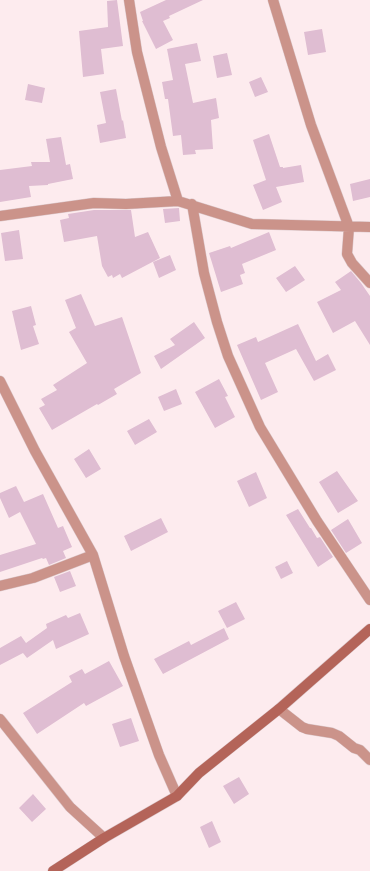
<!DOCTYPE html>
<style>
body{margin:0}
canvas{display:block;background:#fdebee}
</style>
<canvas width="370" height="871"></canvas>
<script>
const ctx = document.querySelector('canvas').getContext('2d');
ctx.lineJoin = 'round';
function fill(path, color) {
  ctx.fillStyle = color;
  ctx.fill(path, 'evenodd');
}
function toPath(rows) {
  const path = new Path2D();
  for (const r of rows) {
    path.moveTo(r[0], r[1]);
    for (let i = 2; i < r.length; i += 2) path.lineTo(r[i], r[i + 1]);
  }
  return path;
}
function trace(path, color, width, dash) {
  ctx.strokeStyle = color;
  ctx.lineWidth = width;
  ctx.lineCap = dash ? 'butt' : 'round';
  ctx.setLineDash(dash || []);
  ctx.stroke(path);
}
fill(toPath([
 [117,0,123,46,101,49,104,74,83,77,79,31,108,27,107,1],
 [166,0,203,0,169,16,170,18,163,21,173,40,156,49,142,21,143,21,140,12],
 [322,29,326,52,308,55,304,32],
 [197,43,201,61,185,64,193,103,216,98,219,118,211,120,213,149,195,150,196,154,183,155,181,135,173,136,168,99,165,99,162,82,173,80,167,49],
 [227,53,232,75,217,78,213,56],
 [261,77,268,92,255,97,249,82],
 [28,84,45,88,42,103,25,100],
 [116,89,122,121,123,120,126,138,100,143,97,125,106,123,100,92],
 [269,134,280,167,283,167,283,168,301,165,304,182,276,187,282,202,263,210,253,185,266,180,253,140],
 [61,137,66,165,70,164,73,179,48,184,48,185,29,186,31,197,0,202,0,170,32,166,31,162,50,162,46,139],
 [370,179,370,197,353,201,350,184],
 [179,208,180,221,165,223,163,209],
 [94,210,131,210,135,237,148,232,160,258,122,278,120,274,113,278,112,275,108,277,102,266,97,236,64,242,60,220,69,218,68,214],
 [19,230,23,259,5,261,1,233],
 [269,232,276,250,242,264,245,273,240,275,243,284,221,292,209,253,230,246,231,248],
 [170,255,176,270,159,278,153,262],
 [295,266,305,280,286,292,276,278],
 [351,271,361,283,370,296,370,345,355,321,333,333,317,302,341,290,335,282],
 [81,294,95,326,122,317,141,373,114,389,117,394,98,405,97,404,52,430,39,408,45,405,41,399,57,390,53,385,87,363,69,332,76,328,65,300],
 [31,306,36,325,33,326,39,344,21,350,12,311],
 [194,322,205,338,161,369,154,356,175,345,170,339],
 [298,324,316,361,328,354,336,370,314,381,296,349,265,363,278,392,261,400,237,345,256,337,258,342],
 [219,379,228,396,225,397,235,417,215,428,195,392],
 [176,389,182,404,164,411,158,397],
 [149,419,157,432,135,445,127,431],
 [89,449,101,469,86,478,74,459],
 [337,471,358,501,338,513,319,482],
 [256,472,267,498,249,507,237,481],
 [16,486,24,502,43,494,58,528,63,526,72,547,63,551,66,558,49,565,46,558,43,559,42,558,0,572,0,555,36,544,20,512,9,518,0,498,0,493],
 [298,509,310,528,311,528,317,538,320,537,333,557,318,567,286,515],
 [161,518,168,532,131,551,124,536],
 [348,519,362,543,346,553,331,530],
 [287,561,293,573,281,579,275,567],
 [70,571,76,586,60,592,54,577],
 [236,602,245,619,227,628,218,611],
 [80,613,89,634,56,649,53,640,27,658,23,653,0,665,0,648,21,636,26,643,47,628,46,624,66,615,68,618],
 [224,628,229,639,163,674,154,659,189,641,191,645],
 [109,661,123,686,86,706,84,703,37,734,23,713,72,682,69,676,82,669,85,674],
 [131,718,139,741,120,747,112,724],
 [239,777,249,794,234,804,223,786],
 [33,794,46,809,32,822,19,808],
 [212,821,221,842,209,848,200,827]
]), '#dfbdd2');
const street = toPath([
 [129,0,137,52,161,147,178,201,252,224,370,227],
 [273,0,311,125,349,227,347,254,352,263,370,283],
 [192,204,204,273,217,322,228,356,260,427,317,521,370,600],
 [0,216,94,203,126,204,178,201],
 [0,381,35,451,93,555,124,656,159,755,177,796],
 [0,586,33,578,93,555],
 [279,709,302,727,307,729,332,733,339,736,354,748,360,750,370,760],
 [0,719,70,807,104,838]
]);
const secondary = toPath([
 [53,871,104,838,177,796,199,773,279,709,370,629]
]);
trace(street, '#dbc9cc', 11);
trace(secondary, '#dbc9cc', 11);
trace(street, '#cb938a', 10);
trace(secondary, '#b46459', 10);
</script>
